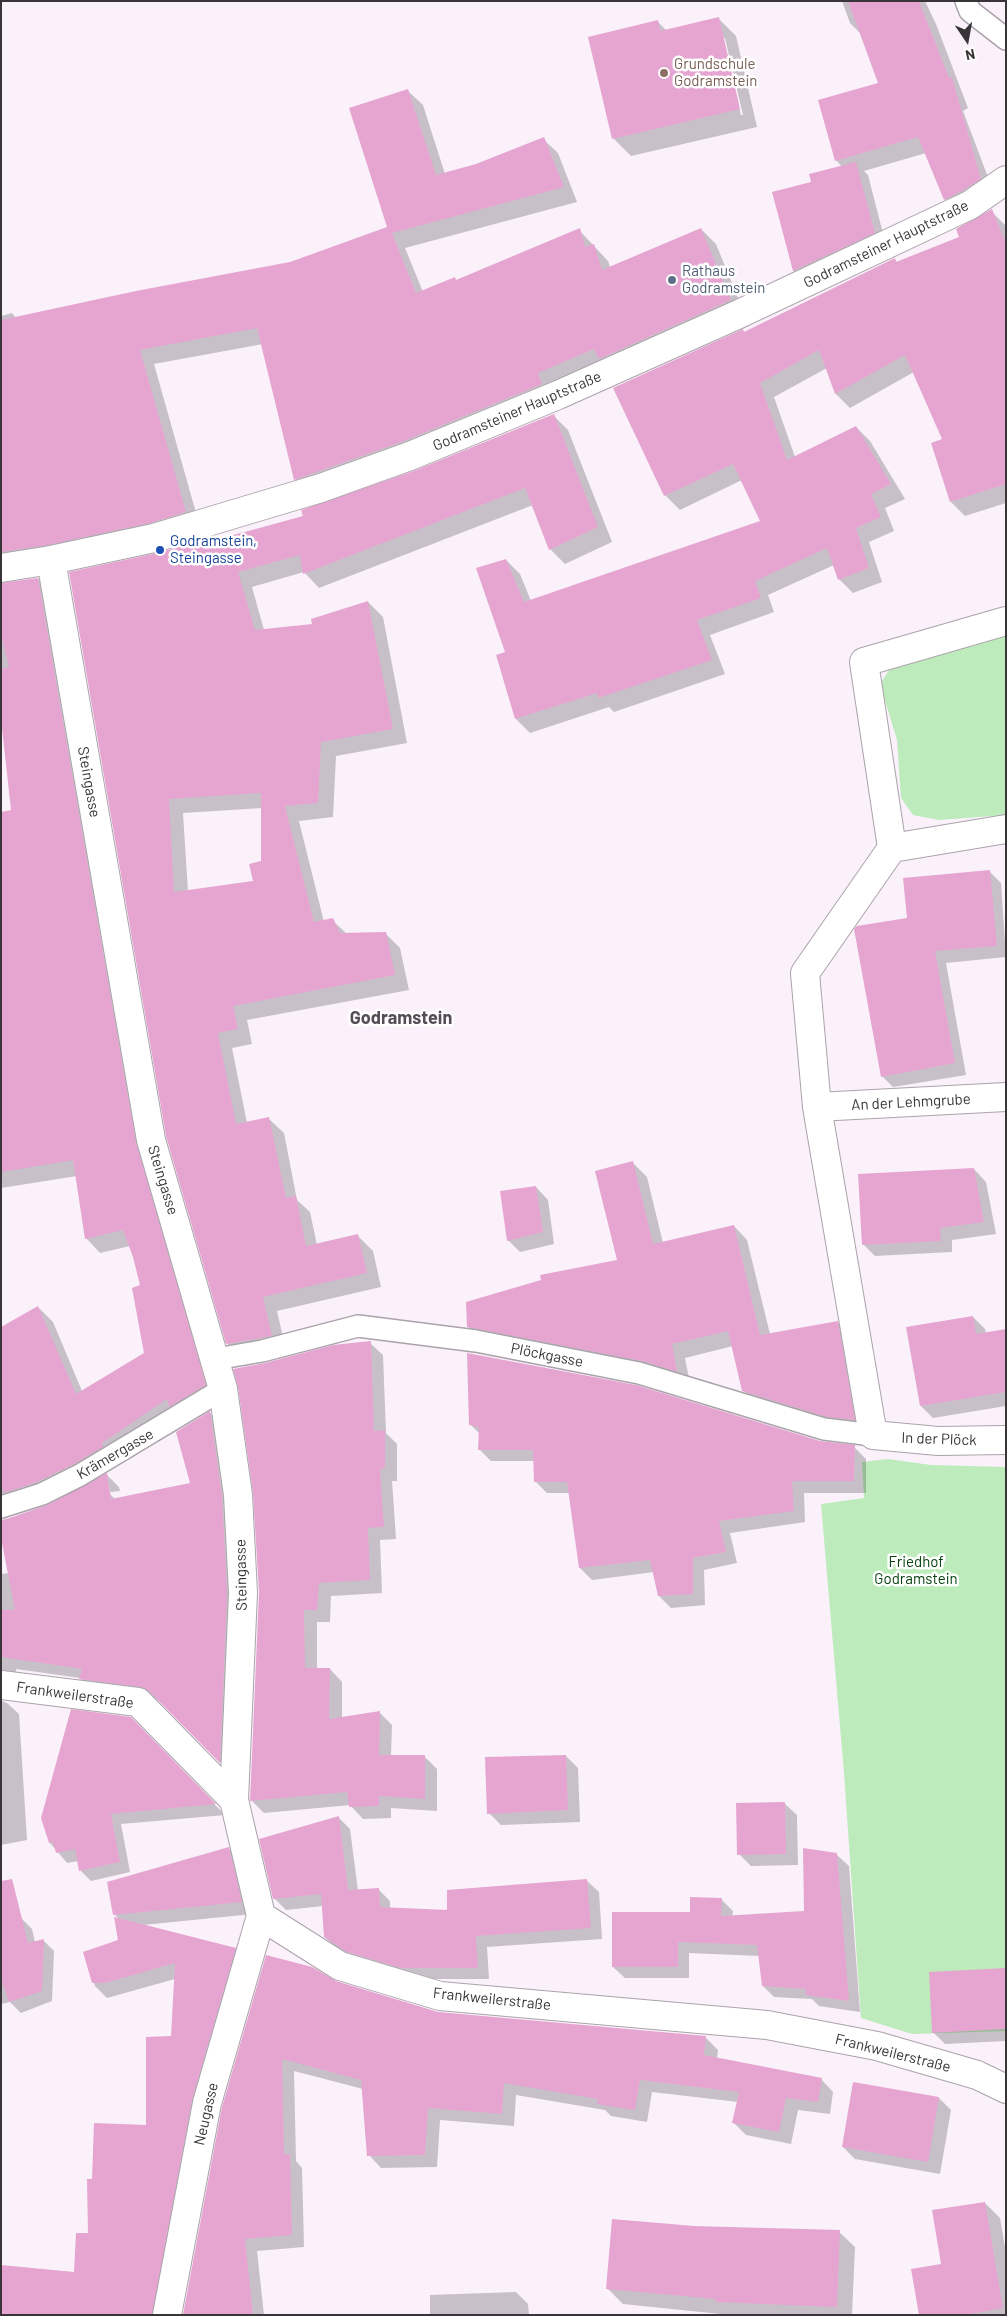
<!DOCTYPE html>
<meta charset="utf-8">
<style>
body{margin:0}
#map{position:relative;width:1007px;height:2316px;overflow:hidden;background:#faf1fa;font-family:Barlow,sans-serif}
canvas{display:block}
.frame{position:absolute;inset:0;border:2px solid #383438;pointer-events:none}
.north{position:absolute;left:942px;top:15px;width:50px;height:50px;-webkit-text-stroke:4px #fff;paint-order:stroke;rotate:168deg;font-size:14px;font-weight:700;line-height:20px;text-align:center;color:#383438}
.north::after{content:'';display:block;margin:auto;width:18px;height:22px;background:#383438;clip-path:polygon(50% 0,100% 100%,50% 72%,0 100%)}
</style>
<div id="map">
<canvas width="1007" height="2316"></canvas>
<div class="frame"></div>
<div class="north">N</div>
</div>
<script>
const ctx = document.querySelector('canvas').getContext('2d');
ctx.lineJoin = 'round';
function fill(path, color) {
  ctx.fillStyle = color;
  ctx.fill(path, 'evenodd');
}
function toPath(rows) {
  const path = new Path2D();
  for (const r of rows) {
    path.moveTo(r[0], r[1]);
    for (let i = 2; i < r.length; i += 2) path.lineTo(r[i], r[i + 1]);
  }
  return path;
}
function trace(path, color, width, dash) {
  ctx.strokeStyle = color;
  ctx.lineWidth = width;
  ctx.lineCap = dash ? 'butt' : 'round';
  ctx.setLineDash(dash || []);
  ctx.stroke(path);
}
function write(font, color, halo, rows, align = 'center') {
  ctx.font = font + ' Barlow,sans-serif';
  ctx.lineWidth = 5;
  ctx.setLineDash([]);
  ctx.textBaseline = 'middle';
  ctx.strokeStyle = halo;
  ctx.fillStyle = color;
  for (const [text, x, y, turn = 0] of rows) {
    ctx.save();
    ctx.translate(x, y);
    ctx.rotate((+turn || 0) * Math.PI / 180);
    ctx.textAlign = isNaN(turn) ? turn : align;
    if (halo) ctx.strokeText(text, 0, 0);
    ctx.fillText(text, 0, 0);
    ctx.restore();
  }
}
fill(toPath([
 [1006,628,1006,815,939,820,913,815,901,798,897,740,880,684,898,657],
 [888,1459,931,1465,1006,1467,1006,2031,912,2034,861,2018,844,1773,821,1504,864,1498,862,1462]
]), '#bdebbc');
fill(toPath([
 [842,1,925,1,936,24,968,108,963,111,994,193,959,214,945,199,926,153,864,171,868,175,886,245,806,283,794,271,773,192,813,183,842,167,836,160,880,84,860,33,850,23],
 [719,19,736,36,757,127,631,156,613,138,658,22,667,31],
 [723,38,725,38,743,115,741,115],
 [408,91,423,105,445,174,476,165,543,139,558,153,577,202,405,248,423,292,455,279,457,281,579,230,608,261,610,267,701,229,716,244,745,315,310,494,295,479,263,344,154,364,200,527,1,576,1,316,12,313,16,318,290,264,388,228],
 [993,213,1006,226,1006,503,965,516,951,502,944,440,914,372,850,408,836,394,827,368,774,397,795,457,856,427,870,441,905,499,885,508,894,531,869,542,882,582,853,593,839,579,834,565,768,595,774,612,710,635,725,674,614,712,609,707,530,733,516,719,507,653,506,560,520,574,531,601,762,522,742,480,680,510,665,495,614,388,743,331,745,333,894,259,898,263,961,238],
 [553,415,568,430,612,542,565,564,550,549,533,505,319,588,304,572,252,587,264,630,313,625,368,602,383,617,407,743,336,756,333,817,299,821,324,922,332,920,347,934,385,933,400,948,409,990,247,1020,252,1044,232,1048,247,1123,269,1119,284,1133,297,1200,310,1212,317,1245,358,1236,373,1251,381,1287,277,1311,286,1350,242,1359,228,1344,167,1136,158,554,304,517],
 [262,808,262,862,254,882,188,892,183,813],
 [38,579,53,594,150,1158,220,1400,117,1461,1,1496,1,1328,38,1307,53,1322,82,1391,146,1354,142,1286,130,1246,100,1253,86,1238,77,1176,1,1188,1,962,29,973,3,727,1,728,1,583],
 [990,872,1001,883,1006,957,946,963,966,1075,893,1087,882,1076,908,919],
 [633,1163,647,1177,663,1243,734,1226,747,1240,770,1334,837,1322,851,1336,868,1433,757,1404,743,1390,733,1346,685,1358,690,1384,482,1341,468,1327,618,1261],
 [974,1169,986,1182,996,1234,952,1240,952,1252,875,1256,863,1244],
 [536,1187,548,1200,554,1244,520,1252,508,1240],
 [973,1317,985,1329,986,1333,1006,1330,1006,1406,933,1418,921,1406],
 [370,1343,383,1355,386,1433,397,1444,397,1481,392,1481,396,1539,380,1540,382,1593,331,1596,330,1622,317,1622,317,1669,330,1669,342,1682,342,1719,379,1712,392,1725,391,1756,424,1756,437,1769,437,1811,391,1808,391,1818,363,1819,350,1805,264,1813,252,1801],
 [210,1413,221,1424,233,1509,231,1773,162,1702,153,1698,92,1690,80,1678,16,1669,17,1681,1,1686,1,1574,9,1573,1,1532,1,1520,110,1494,116,1500,192,1484],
 [470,1424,820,1442,854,1447,866,1459,866,1493,804,1493,805,1522,730,1533,737,1563,704,1570,705,1605,671,1608,659,1596,654,1572,592,1580,580,1568,570,1493,547,1493,535,1481,535,1461,491,1461,479,1449,480,1434],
 [107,1475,119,1487,120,1491,110,1492],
 [1,1701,7,1703,19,1714,27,1840,1,1845],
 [130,1718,225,1815,121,1824,130,1872,91,1881,81,1871,79,1861,67,1863,50,1843],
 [566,1756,578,1768,580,1822,501,1825,489,1813],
 [784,1803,797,1815,798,1865,751,1866,739,1854],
 [338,1817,350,1829,358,1891,378,1889,390,1901,390,1909,449,1911,587,1881,599,1892,602,1939,487,1947,489,1979,413,1979,359,1963,337,1949,325,1937,323,1906,286,1910,274,1898],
 [229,1849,241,1861,253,1914,143,1925,235,1949,247,1961,166,2315,1,2315,75,2274,90,2235,93,2180,147,2126,173,2037,175,1979,107,1998,95,1986,84,1953,120,1940,120,1920,115,1915],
 [837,1855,849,1866,860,2012,819,2006,812,1999,774,1997,763,1986,760,1956,689,1953,689,1978,625,1978,613,1967,691,1913,721,1899,733,1911,732,1917,806,1912],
 [21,1918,32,1929,35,1942,43,1940,54,1951,52,2001,21,2013,10,2002,1,2004,1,1927],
 [1006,1970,1006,2041,945,2044,933,2032],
 [335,1982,435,2012,706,2038,718,2050,717,2059,821,2079,833,2092,830,2114,798,2110,791,2144,746,2135,734,2123,738,2102,652,2092,647,2122,611,2116,605,2110,516,2095,514,2126,440,2120,437,2167,381,2168,369,2155,363,2089,294,2071,296,2161,302,2168,304,2247,257,2251,264,2315,184,2315,223,2107],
 [939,2098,951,2110,940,2174,855,2159,843,2147],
 [985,2203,1000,2218,1006,2253,1006,2315,920,2315,943,2265],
 [693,2227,839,2232,855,2247,852,2315,730,2315,623,2304,607,2288],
 [516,2292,528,2304,529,2315,430,2315,430,2295]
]), '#0003');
fill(toPath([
 [848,1,919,1,949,78,952,77,981,179,962,191,944,200,918,137,835,161,818,100,878,83],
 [719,17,740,109,612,139,588,37,658,20,660,31],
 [408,89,436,175,476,164,544,137,564,187,392,233,416,293,455,277,456,280,580,228,585,247,594,244,602,270,701,228,731,300,599,359,594,349,538,373,542,384,404,441,294,480,257,328,140,350,186,512,150,523,48,545,1,552,1,320,136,291,290,262,387,227,349,108],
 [856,162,875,233,793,271,772,192,811,182,809,174],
 [992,209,1006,244,1006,484,950,502,931,443,942,439,905,355,835,394,819,350,760,383,787,460,856,426,891,484,871,494,881,517,856,528,869,568,838,580,827,548,755,581,761,598,697,620,712,660,598,698,597,693,515,719,496,655,505,652,476,568,506,559,524,602,760,521,733,464,664,496,613,388,743,329,744,332,895,258,896,262,959,237,956,229],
 [554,414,598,527,549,550,525,488,303,574,300,555,238,572,255,630,312,624,311,619,368,601,393,729,321,742,318,803,285,806,314,922,333,918,340,933,386,932,395,975,233,1006,238,1029,218,1033,236,1124,269,1117,286,1198,296,1196,306,1246,358,1234,367,1273,263,1297,272,1336,226,1344,166,1136,69,572,157,553,195,542,195,545,227,537,303,516,301,510,416,470],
 [261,793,261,861,249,864,253,881,174,892,169,799],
 [38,578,136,1143,206,1385,169,1407,167,1399,102,1443,103,1447,74,1464,37,1482,4,1493,1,1484,1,1327,38,1306,76,1394,144,1353,132,1288,140,1285,133,1257,123,1230,85,1239,73,1160,1,1172,1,812,11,810,1,719,1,669,9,667,1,635,1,583],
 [990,870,997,946,935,951,955,1063,881,1077,854,929,857,926,907,918,903,878],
 [633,1161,653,1244,734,1225,760,1335,838,1321,855,1420,827,1417,742,1391,728,1331,672,1344,677,1372,642,1361,467,1327,466,1302,541,1280,540,1275,617,1260,595,1171],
 [974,1168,984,1222,940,1228,941,1241,862,1245,858,1174],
 [536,1186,543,1232,507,1241,500,1191],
 [973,1316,976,1334,1006,1329,1006,1392,920,1406,906,1327],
 [371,1341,374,1431,385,1430,385,1468,380,1469,384,1527,368,1528,370,1580,319,1583,317,1610,304,1610,305,1668,330,1668,329,1719,380,1711,379,1755,425,1755,425,1799,379,1796,379,1806,349,1807,347,1792,250,1801,259,1592,253,1493,238,1387,233,1369,265,1363,333,1345],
 [467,1353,636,1385,820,1441,855,1445,854,1481,792,1481,794,1511,719,1521,726,1552,693,1558,693,1594,658,1596,650,1560,579,1568,567,1482,534,1482,533,1450,478,1450,479,1427,469,1425],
 [210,1411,222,1496,227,1593,220,1763,149,1691,141,1687,79,1679,82,1669,1,1657,1,1610,15,1610,1,1538,1,1521,47,1505,107,1473,111,1499,190,1483,176,1432],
 [71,1709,131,1717,216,1804,111,1814,120,1862,79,1871,75,1849,56,1853,53,1842,49,1843,41,1818],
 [566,1755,568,1810,487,1814,485,1757],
 [785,1802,786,1854,737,1855,736,1803],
 [339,1816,348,1890,379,1888,380,1907,447,1910,447,1890,587,1879,591,1928,476,1936,478,1968,401,1968,347,1952,324,1937,321,1894,273,1899,259,1839],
 [229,1847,242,1902,113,1915,107,1882],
 [803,1848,837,1853,849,2001,806,1995,806,1989,762,1986,757,1945,678,1942,678,1967,612,1967,612,1912,690,1912,690,1897,722,1898,721,1916,804,1911],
 [12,1879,28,1943,44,1939,42,1991,9,2002,1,1978,1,1881],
 [114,1917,236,1948,192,2100,152,2315,1,2315,1,2265,74,2272,76,2233,88,2233,87,2179,92,2179,94,2123,146,2125,146,2037,171,2036,175,1963,105,1983,92,1983,83,1952,118,1940],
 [266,1955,312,1967,336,1981,438,2012,706,2036,704,2055,822,2078,818,2102,786,2098,779,2132,732,2123,739,2092,640,2080,635,2110,597,2104,598,2099,504,2083,502,2114,428,2108,425,2155,367,2156,361,2080,282,2059,284,2154,290,2154,292,2235,245,2239,253,2315,183,2315,222,2107],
 [1006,1968,1006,2029,932,2033,929,1972],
 [853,2082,939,2097,928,2162,842,2147],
 [985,2202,1003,2308,965,2315,919,2315,911,2269,941,2264,932,2210],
 [612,2219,694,2226,840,2230,837,2307,715,2302,716,2299,606,2289]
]), '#e5a5d0');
const service = toPath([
 [966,1,970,11,1006,39],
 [216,1359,262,1351,358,1326,476,1341,639,1373,824,1429,873,1435],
 [1,1507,42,1494,80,1475,223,1389]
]);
const minor = toPath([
 [51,560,151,1140,223,1389,238,1495,243,1593,234,1800],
 [1006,621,864,662,892,848,805,973,817,1107,873,1435,938,1441,1006,1440],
 [892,848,1006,829],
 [817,1107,1006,1097],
 [1,1685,138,1702,234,1800,261,1916,340,1966,440,1996,767,2025,877,2046,977,2075,1006,2089],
 [167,2315,207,2103,261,1916]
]);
const tertiary = toPath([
 [1,568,51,560,154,538,321,488,410,456,558,395,739,314,970,205,1006,180]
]);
trace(service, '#aba3ab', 24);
trace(minor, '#aba3ab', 30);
trace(tertiary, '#aba3ab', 30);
trace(service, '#fff', 21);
trace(minor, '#fff', 28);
trace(tertiary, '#fff', 28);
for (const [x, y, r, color] of [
 [664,73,5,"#8d6e63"],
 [672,280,5,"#5c6f8a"],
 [160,550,5,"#1a4fb4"]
]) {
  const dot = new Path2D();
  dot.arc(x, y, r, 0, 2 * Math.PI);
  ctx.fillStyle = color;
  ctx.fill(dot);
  trace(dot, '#fff', 2);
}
write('15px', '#785e54', '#fff', [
 ["Grundschule",674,64],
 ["Godramstein",674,81]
], 'left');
write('15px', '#383438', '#fff', [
 ["Godramsteiner Hauptstraße",886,244,-26],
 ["Godramsteiner Hauptstraße",517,411,-23],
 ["Steingasse",89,782,80],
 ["An der Lehmgrube",911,1102,-3],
 ["Steingasse",163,1180,73],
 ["Plöckgasse",547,1355,11],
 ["In der Plöck",939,1439,2],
 ["Krämergasse",115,1454,-30],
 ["Steingasse",241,1575,-91],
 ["Frankweilerstraße",75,1695,8],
 ["Frankweilerstraße",492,1999,6],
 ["Frankweilerstraße",893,2053,14],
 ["Neugasse",206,2114,-77]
]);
write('15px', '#4e5e75', '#fff', [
 ["Rathaus",682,271],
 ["Godramstein",682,288]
], 'left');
write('15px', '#164399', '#fff', [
 ["Godramstein,",170,541],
 ["Steingasse",170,558]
], 'left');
write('15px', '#08430f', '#fff', [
 ["Friedhof",916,1562],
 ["Godramstein",916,1579]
]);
write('bold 18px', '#544d55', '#fff', [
 ["Godramstein",401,1018]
]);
</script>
